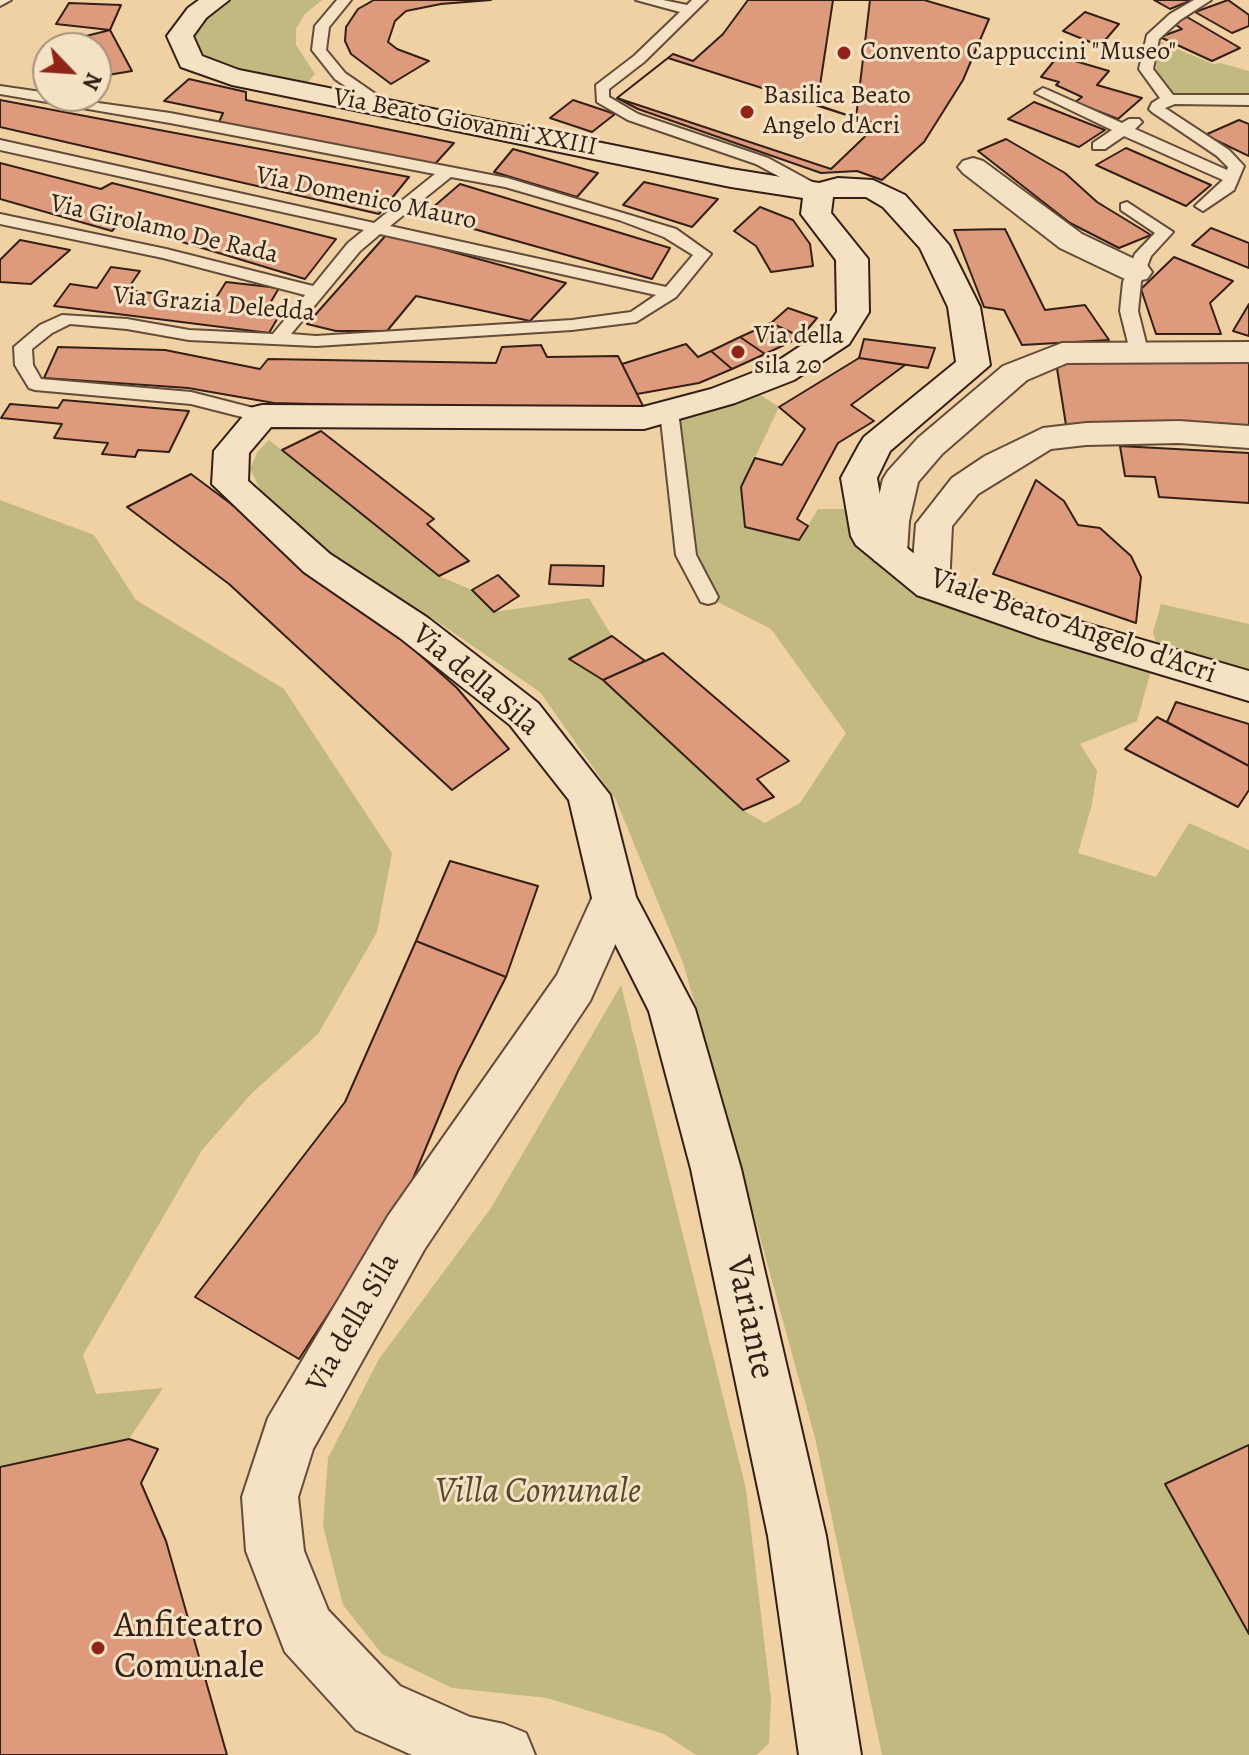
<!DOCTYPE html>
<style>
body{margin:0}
#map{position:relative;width:1249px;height:1755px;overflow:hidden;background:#f0d1a4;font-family:Alegreya,serif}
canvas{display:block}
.north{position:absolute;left:32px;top:32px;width:80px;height:80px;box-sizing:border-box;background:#f5e1c4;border:2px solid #a8937e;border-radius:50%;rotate:115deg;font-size:22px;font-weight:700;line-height:32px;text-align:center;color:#341f16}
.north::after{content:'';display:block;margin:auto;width:28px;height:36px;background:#8f2418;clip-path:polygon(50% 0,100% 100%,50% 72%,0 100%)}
</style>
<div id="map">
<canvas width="1249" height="1755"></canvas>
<div class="north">N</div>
</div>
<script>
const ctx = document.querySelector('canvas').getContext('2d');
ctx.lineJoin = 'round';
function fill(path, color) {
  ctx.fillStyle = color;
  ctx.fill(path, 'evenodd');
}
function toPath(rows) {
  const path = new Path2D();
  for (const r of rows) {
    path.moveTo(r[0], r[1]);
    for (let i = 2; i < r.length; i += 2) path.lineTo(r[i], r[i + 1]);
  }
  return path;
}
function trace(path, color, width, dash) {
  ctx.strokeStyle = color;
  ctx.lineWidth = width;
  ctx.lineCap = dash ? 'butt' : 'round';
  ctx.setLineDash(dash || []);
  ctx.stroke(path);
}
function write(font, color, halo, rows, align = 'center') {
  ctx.font = font + ' Alegreya,serif';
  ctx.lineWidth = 6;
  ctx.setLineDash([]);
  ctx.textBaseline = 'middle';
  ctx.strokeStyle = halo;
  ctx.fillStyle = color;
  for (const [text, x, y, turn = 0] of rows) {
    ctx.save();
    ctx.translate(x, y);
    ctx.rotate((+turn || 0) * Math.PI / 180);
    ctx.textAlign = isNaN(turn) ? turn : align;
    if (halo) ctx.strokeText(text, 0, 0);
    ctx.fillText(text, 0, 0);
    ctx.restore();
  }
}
fill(toPath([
 [216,0,322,0,305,14,296,29,296,45,315,74,301,90,191,61,180,36],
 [1158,41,1213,64,1220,63,1249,71,1249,96,1172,94,1156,70],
 [748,387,779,407,741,487,746,527,799,540,818,509,865,509,930,586,1161,659,1153,632,1161,604,1249,624,1249,687,1152,667,1137,721,1080,744,1097,771,1092,804,1078,853,1156,877,1189,823,1249,850,1249,1445,1165,1485,1249,1634,1249,1755,882,1755,815,1438,722,1098,683,963,616,800,540,692,432,618,332,557,264,497,250,469,258,451,269,440,439,576,472,590,494,612,589,598,612,636,570,659,603,680,743,810,765,823,800,803,846,733,771,629,708,597,686,555,669,411],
 [0,500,94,535,136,600,284,689,392,853,377,932,318,1034,252,1093,202,1150,83,1355,96,1394,163,1388,129,1439,0,1467],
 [621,985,746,1489,771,1698,769,1743,757,1755,696,1755,664,1734,547,1698,452,1688,382,1654,343,1605,323,1526,328,1458,379,1359,491,1208]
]), '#c2b980');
const building = toPath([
 [374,0,491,0,441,4,406,11,395,21,388,42,397,49,429,61,391,84,351,54,345,41,346,27,358,9,374,0],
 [748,0,924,0,989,19,963,80,924,142,882,180,857,171,821,173,638,109,617,98,673,54,693,61,723,34,748,0],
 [833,0,870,0,856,118,817,105,833,0],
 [1154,0,1192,0,1170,9,1154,0],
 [1228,0,1249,15,1249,26,1232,33,1195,12,1228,0],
 [69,3,121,5,110,30,56,24,69,3],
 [1085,12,1119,24,1100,46,1063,31,1085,12],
 [1187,17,1240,48,1212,61,1160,37,1182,29,1173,23,1187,17],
 [110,30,132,71,96,77,96,48,65,48,62,42,110,30],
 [1058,56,1109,71,1097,85,1142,98,1118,119,1075,102,1082,97,1056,85,1059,82,1041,77,1058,56],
 [668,58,856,118,878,124,831,169,617,98,668,58],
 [189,79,246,92,246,100,454,143,435,164,219,122,223,113,164,101,189,79],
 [0,100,409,177,379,214,0,127,0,100],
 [573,100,615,114,592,132,550,118,573,100],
 [1034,102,1105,130,1079,147,1008,119,1034,102],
 [1239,120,1249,124,1249,156,1205,135,1239,120],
 [1006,139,1065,173,1097,202,1151,235,1119,248,1070,223,978,151,1006,139],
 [1126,148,1211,185,1186,206,1096,165,1126,148],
 [513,149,598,173,577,197,494,172,513,149],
 [0,163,101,189,112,183,336,239,305,279,119,223,112,231,0,199,0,163],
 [644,182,718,199,692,227,623,205,644,182],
 [460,184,670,248,652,279,424,215,460,184],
 [760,207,793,220,810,244,813,266,771,272,756,246,734,231,760,207],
 [1211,228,1249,243,1249,268,1192,245,1211,228],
 [1005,229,1045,310,1085,305,1109,340,1022,345,1004,310,984,307,954,230,1005,229],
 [387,234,566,283,530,321,416,296,387,331,336,331,307,324,387,234],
 [20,240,70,250,31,284,0,282,0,260,20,240],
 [1174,257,1233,281,1210,303,1221,334,1156,334,1141,289,1174,257],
 [111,267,140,271,127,290,214,301,226,282,279,288,269,305,284,307,269,333,54,306,70,284,97,288,111,267],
 [1249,304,1249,336,1233,331,1249,304],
 [788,308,817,318,801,337,771,323,788,308],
 [771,323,801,337,765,354,740,337,771,323],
 [740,337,765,354,732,369,711,351,740,337],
 [864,339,935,348,928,368,859,358,864,339],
 [686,344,698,357,711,351,732,369,699,383,637,394,622,364,686,344],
 [541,345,547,357,618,356,643,406,426,407,274,403,188,388,44,378,58,347,165,350,260,369,268,359,496,363,502,347,541,345],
 [859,358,905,365,851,405,874,421,838,443,797,519,808,526,799,540,745,527,741,487,755,458,782,465,805,429,779,407,859,358],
 [1249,360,1249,428,1201,424,1066,425,1056,362,1249,360],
 [63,400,189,411,169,452,138,450,135,457,102,454,108,443,54,438,62,424,1,418,10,404,58,408,63,400],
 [321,431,434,519,427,524,469,561,439,576,282,450,321,431],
 [1120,446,1249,453,1249,503,1159,497,1155,477,1125,476,1120,446],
 [191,474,329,577,383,622,457,688,509,749,452,790,229,584,127,507,191,474],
 [1036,480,1064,501,1078,525,1100,528,1131,556,1141,577,1136,623,993,574,1036,480],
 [551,565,604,566,603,586,549,584,551,565],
 [498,575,519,596,494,612,472,590,498,575],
 [612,636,645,661,603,680,569,659,612,636],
 [663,653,789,761,757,779,774,797,743,810,603,680,663,653],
 [1176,702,1249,724,1249,766,1167,722,1176,702],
 [1157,717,1249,766,1249,790,1238,807,1125,749,1157,717],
 [450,861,538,886,506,977,416,941,450,861],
 [416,941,506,977,458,1071,407,1193,299,1359,195,1297,345,1102,416,941],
 [129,1439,158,1449,141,1483,166,1541,227,1755,0,1755,0,1467,129,1439],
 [1249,1445,1249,1634,1165,1484,1249,1445]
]);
fill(building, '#de9a7d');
trace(building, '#341f16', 2);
const lane = toPath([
 [0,0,11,0,0,6,0,0],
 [337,0,351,0,329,27,326,50,345,73,387,102,387,108,377,108,335,79,312,50,315,26,337,0],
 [636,0,663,0,687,5,692,0,707,0,644,62,609,89,609,97,638,114,768,158,825,189,825,195,813,195,756,164,628,120,597,102,596,85,634,56,680,12,636,0],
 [1194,0,1211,0,1180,20,1159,39,1153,69,1173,95,1249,95,1249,105,1175,104,1165,108,1229,150,1244,166,1234,190,1203,211,1195,206,1223,180,1124,136,1105,149,1093,149,1093,143,1112,130,1035,93,1043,88,1048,90,1122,123,1129,119,1139,119,1142,122,1135,129,1227,170,1228,167,1217,156,1152,112,1149,109,1152,103,1160,98,1139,69,1147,35,1170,14,1194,0],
 [0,86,48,93,48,96,170,113,507,178,676,229,711,254,676,297,636,322,572,330,316,346,189,340,127,329,70,324,52,333,32,349,33,365,41,379,191,392,269,412,271,416,269,420,262,422,191,404,35,390,29,388,15,365,14,347,40,325,62,315,127,319,189,330,273,334,305,295,163,258,0,224,0,214,166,249,313,286,348,243,364,230,0,150,0,140,374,223,435,174,170,123,0,94,0,86],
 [451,177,505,187,619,220,664,237,693,255,666,287,390,226,451,177],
 [380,234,656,295,631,312,572,320,316,336,291,334,360,251,380,234],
 [1127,202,1173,232,1151,256,1141,282,1138,311,1148,351,1139,356,1130,351,1120,311,1123,282,1135,254,1155,233,1121,210,1121,204,1127,202],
 [669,405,678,411,696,555,718,597,715,602,708,604,701,602,676,555,660,411,669,405]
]);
const street = toPath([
 [973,158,983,161,1082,234,1147,265,1152,272,1147,279,1136,281,1125,279,1060,248,963,173,958,167,963,161,973,158],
 [1249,342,1249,362,1067,363,1027,380,942,454,918,482,909,521,907,552,901,561,888,565,875,561,869,552,873,521,883,479,888,471,918,438,1003,366,1062,343,1249,342],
 [1179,421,1249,426,1249,448,1179,443,1086,445,1051,449,978,494,952,526,949,586,943,595,930,599,917,595,911,586,916,524,952,478,985,456,1043,428,1086,423,1179,421],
 [614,880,630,885,636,898,590,1001,424,1250,313,1449,298,1497,304,1551,328,1610,400,1686,470,1717,504,1724,526,1733,535,1755,412,1755,356,1730,285,1652,246,1551,242,1497,268,1418,388,1216,557,975,598,885,614,880]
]);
const secondary = toPath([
 [199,0,229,0,206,18,193,36,202,56,239,70,731,169,819,183,838,178,873,180,905,195,949,245,980,307,990,365,890,451,877,478,886,531,943,577,1067,618,1249,671,1249,701,1040,638,917,595,856,545,851,536,841,478,859,445,864,437,956,362,948,307,920,248,883,207,866,197,833,197,831,213,868,259,869,312,849,344,794,380,735,403,644,429,271,427,249,453,248,481,330,554,428,618,538,703,610,795,636,897,695,1009,741,1169,826,1536,861,1755,799,1755,768,1536,691,1169,649,1011,592,898,569,800,510,725,400,638,304,572,212,484,214,451,250,408,262,405,643,407,711,389,770,366,825,330,837,312,836,260,801,214,803,198,731,187,232,85,181,67,167,36,188,8,199,0]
]);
trace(lane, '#634c3a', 4);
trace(street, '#634c3a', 4);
trace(secondary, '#341f16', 4);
fill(lane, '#f5e1c4');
fill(street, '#f5e1c4');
fill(secondary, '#f5e1c4');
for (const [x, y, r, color] of [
 [844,53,8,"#8f2418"],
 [747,112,8,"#8f2418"],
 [738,352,8,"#8f2418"],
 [98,1648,8,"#8f2418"]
]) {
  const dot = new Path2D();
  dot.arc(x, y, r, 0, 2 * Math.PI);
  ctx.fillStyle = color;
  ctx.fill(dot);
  trace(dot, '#f5e1c4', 3);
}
write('26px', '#341f16', '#f5e1c4', [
 ["Convento Cappuccini \"Museo\"",860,53],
 ["Basilica Beato",763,97],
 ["Angelo d'Acri",763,127],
 ["Via della",754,337],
 ["sila 20",754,367]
], 'left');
write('26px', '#341f16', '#f5e1c4', [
 ["Via Beato Giovanni XXIII",465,123,11],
 ["Via Domenico Mauro",366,199,12],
 ["Via Girolamo De Rada",164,230,13],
 ["Via Grazia Deledda",214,305,5]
]);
write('30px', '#341f16', '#f5e1c4', [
 ["Viale Beato Angelo d'Acri",1073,627,19],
 ["Via della Sila",475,681,40],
 ["Via della Sila",354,1323,-60]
]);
write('36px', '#341f16', '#f5e1c4', [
 ["Variante",749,1318,78]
]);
write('italic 36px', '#584630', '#f5e1c4', [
 ["Villa Comunale",538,1493]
]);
write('36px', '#341f16', '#f5e1c4', [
 ["Anfiteatro",114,1627],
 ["Comunale",114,1668]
], 'left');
</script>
